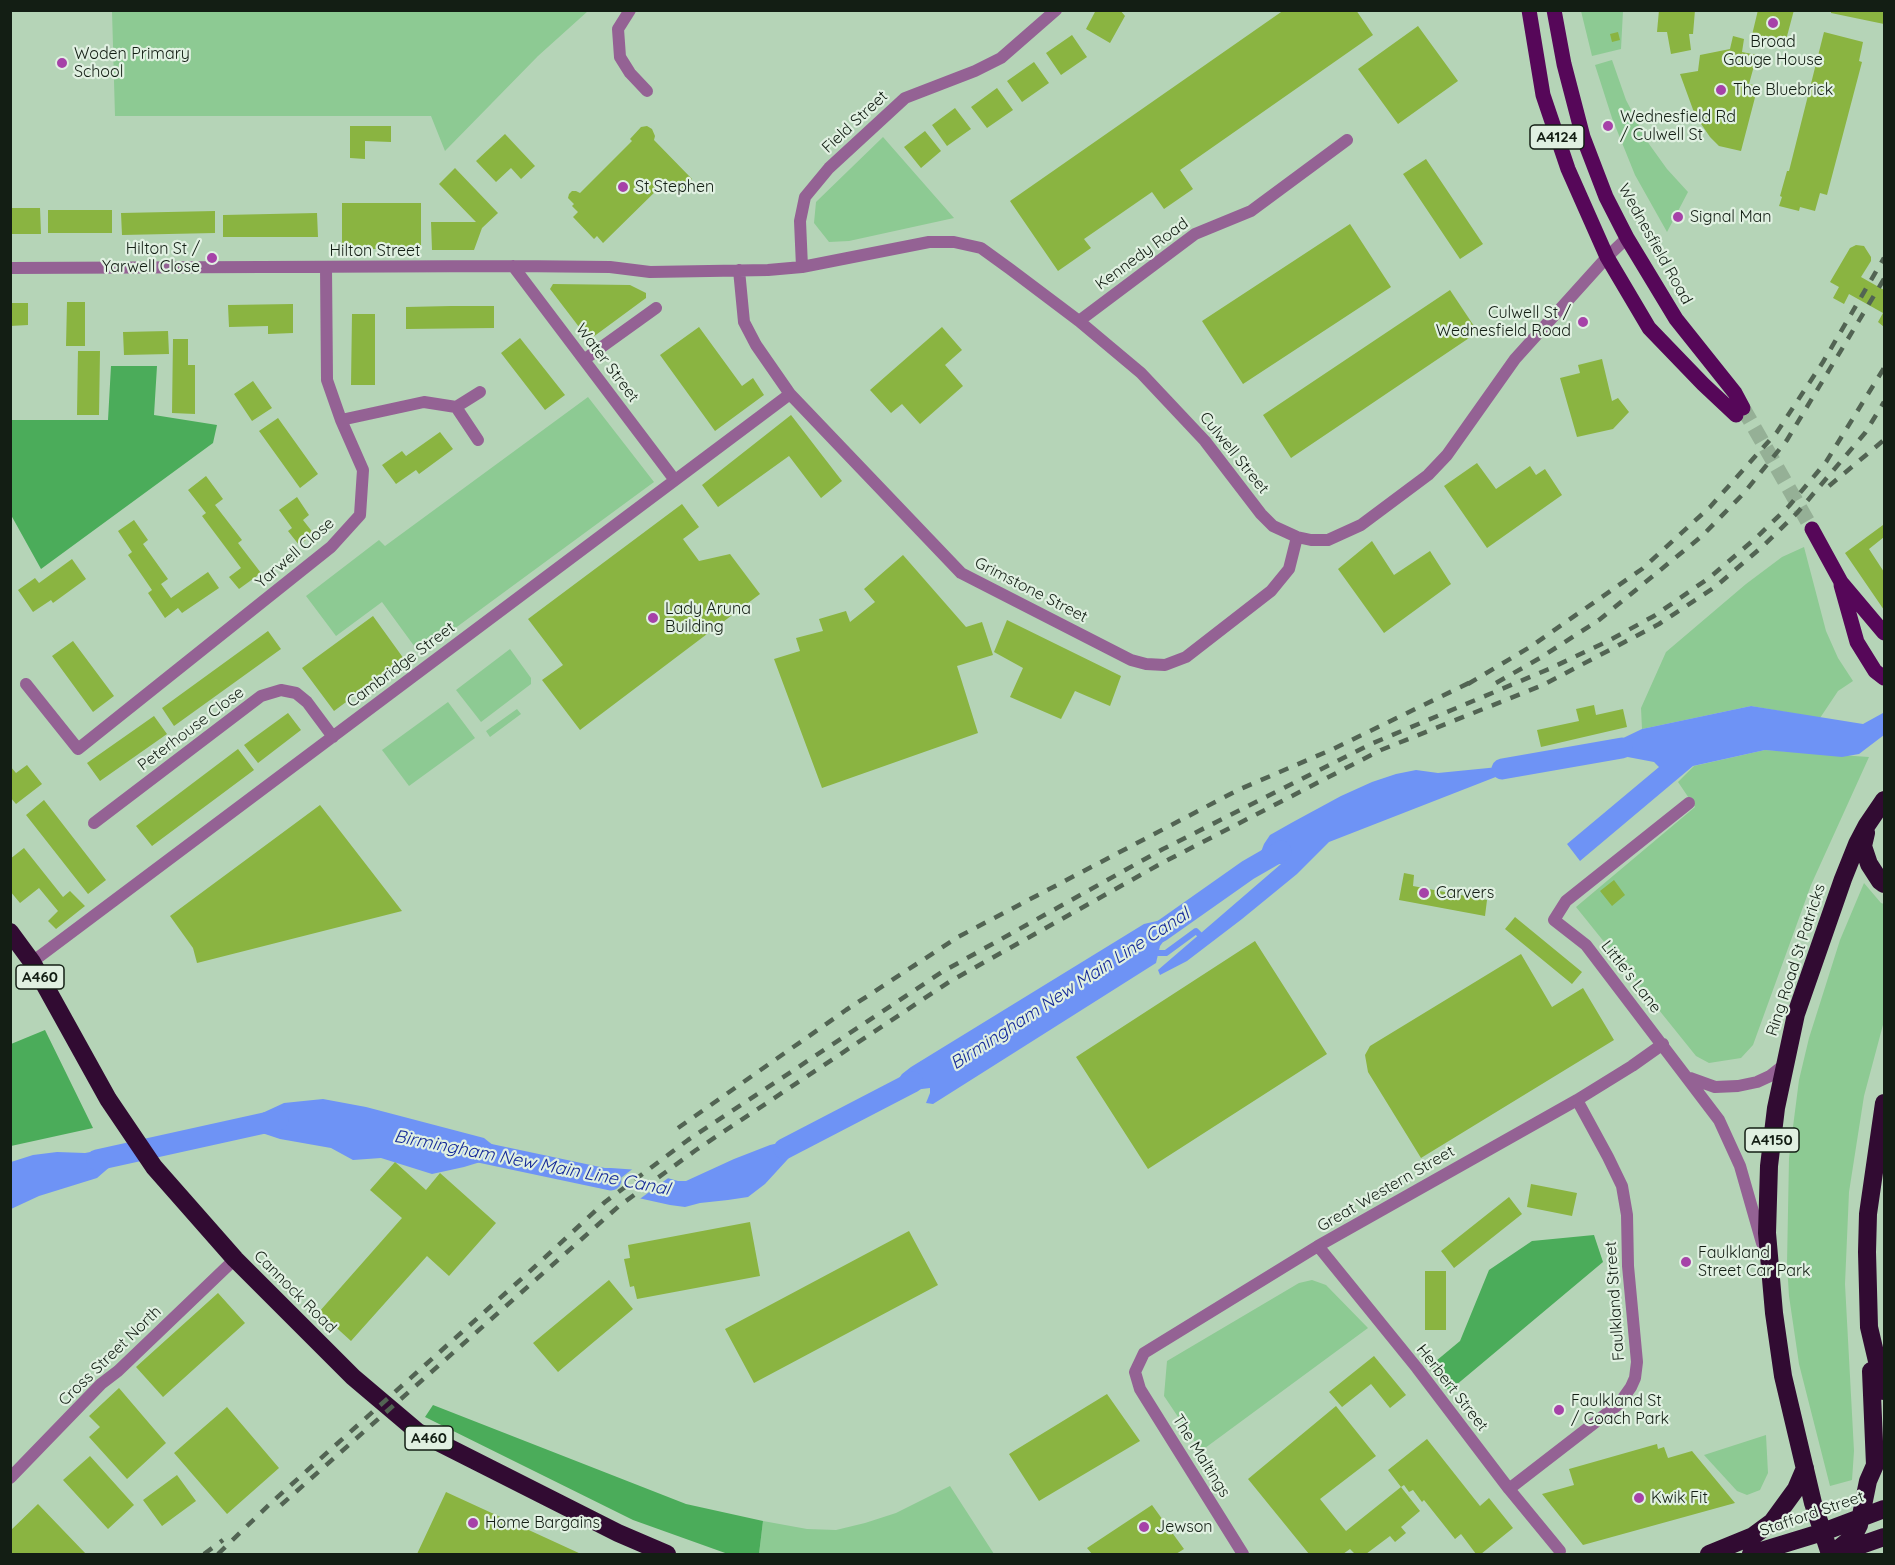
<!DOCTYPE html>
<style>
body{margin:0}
#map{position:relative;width:1895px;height:1565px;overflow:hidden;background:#b5d4b7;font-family:Quicksand,sans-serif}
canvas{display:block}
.frame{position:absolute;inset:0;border:12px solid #131e14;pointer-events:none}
</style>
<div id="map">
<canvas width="1895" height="1565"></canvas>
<div class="frame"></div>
</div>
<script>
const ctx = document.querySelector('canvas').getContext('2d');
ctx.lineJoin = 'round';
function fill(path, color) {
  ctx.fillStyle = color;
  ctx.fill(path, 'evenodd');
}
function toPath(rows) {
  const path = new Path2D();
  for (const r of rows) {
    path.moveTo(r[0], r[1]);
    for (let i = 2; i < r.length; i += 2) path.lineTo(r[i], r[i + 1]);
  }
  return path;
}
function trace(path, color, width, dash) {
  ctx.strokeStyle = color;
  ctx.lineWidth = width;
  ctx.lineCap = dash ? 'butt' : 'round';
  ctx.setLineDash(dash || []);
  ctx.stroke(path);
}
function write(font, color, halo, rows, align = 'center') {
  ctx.font = font + ' Quicksand,sans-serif';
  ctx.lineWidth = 4.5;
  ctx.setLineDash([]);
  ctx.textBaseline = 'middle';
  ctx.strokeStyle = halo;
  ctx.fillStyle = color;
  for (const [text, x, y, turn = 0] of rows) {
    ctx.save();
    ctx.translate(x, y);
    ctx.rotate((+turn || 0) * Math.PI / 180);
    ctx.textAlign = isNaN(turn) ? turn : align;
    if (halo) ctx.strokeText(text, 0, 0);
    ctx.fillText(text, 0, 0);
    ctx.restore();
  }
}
fill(toPath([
 [112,11,112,10,588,11,538,56,445,151,431,116,115,116],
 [1581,11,1623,11,1621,49,1592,56],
 [1612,60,1626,100,1649,144,1667,169,1688,192,1667,232,1635,175,1612,118,1595,65],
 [883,137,954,218,849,241,829,242,814,223,816,202],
 [588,397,654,482,420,654,382,602,336,636,306,596,379,540,385,546],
 [1804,547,1826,631,1838,658,1853,681,1838,691,1820,718,1751,706,1642,729,1641,708,1666,652,1746,584,1782,557],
 [510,649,531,678,531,684,481,722,456,690],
 [448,702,475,738,409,786,382,750],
 [517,709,521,714,490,737,486,731],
 [1765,750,1869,757,1811,885,1753,1045,1741,1058,1709,1063,1696,1056,1576,907,1695,807,1678,782,1694,766],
 [1864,883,1881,903,1884,904,1884,1021,1864,1096,1849,1192,1845,1284,1854,1451,1852,1480,1830,1486,1799,1364,1789,1296,1787,1264,1789,1158,1799,1080,1809,1038,1840,940],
 [1312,1280,1326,1285,1368,1328,1201,1451,1164,1396,1167,1361,1299,1283],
 [1766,1435,1768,1473,1760,1490,1747,1495,1737,1491,1704,1455],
 [950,1486,994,1554,759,1554,763,1521,807,1529,836,1530,865,1523,896,1513]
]), '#8dca93');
fill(toPath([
 [111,366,157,366,154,415,217,425,213,443,41,569,11,515,11,420,108,420],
 [45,1030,93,1128,11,1146,11,1044],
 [1594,1235,1603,1262,1449,1391,1430,1366,1460,1341,1489,1270,1532,1241],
 [433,1405,686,1504,763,1521,759,1554,728,1554,633,1520,425,1417]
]), '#4bac5a');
fill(toPath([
 [1751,706,1863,724,1883,713,1884,735,1859,754,1842,757,1765,750,1693,766,1580,861,1567,844,1659,767,1654,762,1596,751,1642,729],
 [1529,764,1329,842,1297,874,1242,919,1187,961,1160,975,1158,970,1281,864,1256,865,1264,844,1270,835,1293,822,1341,796,1372,782,1396,774,1416,770,1438,773],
 [1183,915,1160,946,1156,963,933,1104,926,1103,930,1093,930,1088,889,1093,902,1074,911,1067,1144,924],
 [323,1099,366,1107,484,1138,494,1146,500,1156,464,1167,432,1174,381,1158,353,1160,331,1148,280,1139,259,1132,251,1125,258,1115,284,1103],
 [809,1136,765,1184,748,1197,728,1200,700,1203,685,1207,670,1205,611,1192,582,1174,604,1168,611,1168,639,1170,678,1181,686,1181,734,1159,770,1145],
 [107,1149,126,1153,97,1178,39,1196,11,1209,11,1162,33,1155,57,1152,85,1153]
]), '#6e93f5');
fill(toPath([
 [635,1167,671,1176,637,1201,610,1195,603,1192]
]), '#b5d4b7');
trace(toPath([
 [1150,953,1166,953,1196,931,1203,938,1206,935]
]), '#6e93f5', 6);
trace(toPath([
 [1502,769,1622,748],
 [1160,932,1248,870,1281,851],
 [784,1149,913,1082],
 [474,1151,611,1180],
 [97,1160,278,1120]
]), '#6e93f5', 21);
fill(toPath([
 [1096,10,1120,10,1125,16,1110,43,1086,29],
 [1284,10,1356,10,1373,35,1180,170,1193,189,1164,209,1152,192,1084,239,1091,248,1058,271,1010,201],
 [1659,10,1695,10,1693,34,1689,34,1691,50,1671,54,1667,32,1657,32],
 [1758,10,1794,10,1786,40,1752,35],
 [1831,10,1884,10,1884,24,1831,13],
 [1418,26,1458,81,1398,124,1358,69],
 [1618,32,1620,40,1612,42,1610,34],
 [1824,32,1863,42,1859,61,1862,62,1827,195,1820,193,1815,211,1800,207,1799,211,1779,206,1782,197,1780,196,1787,171,1789,171],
 [1072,35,1087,57,1061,75,1046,53],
 [1733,36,1744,39,1742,52,1757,55,1749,84,1758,86,1741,151,1719,146,1710,137,1695,115,1680,74,1698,71,1700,55,1730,49],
 [1034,62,1049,83,1022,102,1007,81],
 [997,88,1013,110,987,128,971,107],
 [955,108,971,129,947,146,932,125],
 [350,126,391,126,391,142,365,141,365,159,350,158],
 [647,126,652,129,655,136,654,140,692,179,676,194,664,183,603,243,597,236,594,239,573,217,578,212,572,206,574,204,568,198,569,194,572,191,576,191,580,193,632,141,630,139,641,127],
 [925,131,941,151,921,168,904,147],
 [505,134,535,166,521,179,511,168,496,182,476,161],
 [1426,159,1483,244,1460,259,1403,174],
 [455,168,498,213,482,228,474,250,432,250,431,222,476,222,439,184],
 [342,203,421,203,421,249,342,249],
 [10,208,40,208,41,234,10,234],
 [48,210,112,210,112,233,48,233],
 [215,211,215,233,122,235,121,213],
 [317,213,318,237,223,237,223,215],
 [1350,224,1391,287,1243,384,1202,321],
 [1856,245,1864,246,1871,257,1871,261,1861,277,1884,290,1884,327,1878,322,1883,313,1849,294,1844,304,1833,298,1839,287,1830,282,1850,248],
 [553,284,630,285,646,293,646,298,589,340,550,289],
 [1450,290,1478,332,1291,458,1263,415],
 [67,302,85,302,85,346,66,346],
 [10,303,28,303,28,325,10,326],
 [293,304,293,333,268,334,268,326,229,327,228,305],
 [451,306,494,306,494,328,406,329,406,307],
 [352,314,375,314,375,385,351,385],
 [699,327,742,386,753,378,764,395,715,431,660,355],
 [942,327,962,350,945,365,963,386,920,424,902,404,891,413,870,390],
 [168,331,169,354,124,355,123,332],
 [520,338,565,395,545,410,501,353],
 [173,339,188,339,188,365,195,365,195,414,172,413],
 [78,351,100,351,99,415,77,415],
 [1602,359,1612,401,1618,398,1629,412,1613,429,1577,437,1560,378,1580,373,1578,365],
 [253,381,272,408,252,421,234,394],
 [791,415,842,481,821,498,789,456,718,507,702,485],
 [278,418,318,474,300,488,259,431],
 [440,432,453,449,419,474,416,470,396,484,382,465,402,451,406,456],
 [1477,463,1496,489,1530,466,1536,475,1545,469,1562,495,1487,548,1444,486],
 [206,476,223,499,215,505,242,540,238,543,261,573,239,589,229,577,241,568,202,516,206,513,188,490],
 [297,497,309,515,303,520,314,534,299,545,288,531,292,528,279,510],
 [682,504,699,527,683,539,699,561,730,554,760,594,580,730,542,680,563,665,528,619],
 [134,520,148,540,143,544,168,579,161,584,171,598,208,572,219,588,182,613,178,608,165,618,148,593,152,590,128,555,132,552,118,531],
 [1883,525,1884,537,1869,549,1884,572,1884,610,1845,553],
 [1372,541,1394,575,1430,551,1451,584,1384,633,1338,569],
 [903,555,966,627,982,622,993,655,957,666,978,733,822,788,774,659,800,651,796,638,823,631,819,619,846,611,850,622,875,602,864,589],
 [72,559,86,579,53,603,51,600,33,612,18,590,35,578,39,583],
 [373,616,404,659,334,711,302,668],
 [1007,620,1121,676,1110,706,1075,691,1061,719,1010,697,1023,668,994,652],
 [268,631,281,649,174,726,162,708],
 [73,641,114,696,93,712,52,656],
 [1594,705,1596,715,1623,709,1627,727,1541,747,1537,730,1579,721,1576,709],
 [288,713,301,730,258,763,244,745],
 [154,716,167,734,100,781,87,763],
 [238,749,254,770,152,846,136,826],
 [27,765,42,784,16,804,10,797,10,766,16,773],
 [44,800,106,880,88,894,26,815],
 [320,805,402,911,197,963,193,948,170,916],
 [24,848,63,897,70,891,85,906,56,929,48,921,58,911,39,888,20,903,10,891,10,859],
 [1404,873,1414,875,1413,886,1487,900,1485,916,1399,900],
 [1614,880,1625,895,1612,906,1600,891],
 [1515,917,1582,972,1572,984,1505,929],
 [1255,941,1327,1054,1148,1169,1076,1057],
 [1521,954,1552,1007,1583,988,1614,1040,1421,1158,1368,1072,1365,1055,1370,1046],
 [395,1162,426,1190,440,1173,496,1223,449,1276,427,1256,351,1341,319,1312,402,1218,370,1190],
 [1531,1184,1577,1193,1572,1216,1527,1207],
 [1509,1197,1522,1214,1454,1268,1441,1251],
 [750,1222,760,1276,637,1299,634,1286,630,1287,624,1259,630,1258,628,1245],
 [909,1231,938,1285,754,1383,725,1329],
 [1425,1271,1446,1271,1446,1330,1425,1330],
 [609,1280,633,1309,558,1372,533,1343],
 [218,1293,245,1323,163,1397,136,1367],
 [1374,1356,1406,1395,1390,1408,1371,1384,1342,1407,1329,1392],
 [119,1388,166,1443,127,1479,89,1437,100,1427,89,1416],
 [1107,1394,1140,1441,1039,1501,1009,1454],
 [1336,1406,1376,1456,1320,1499,1346,1531,1401,1487,1420,1511,1401,1527,1406,1533,1395,1542,1390,1536,1366,1554,1355,1554,1350,1549,1343,1554,1309,1554,1248,1479],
 [227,1407,279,1468,227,1514,174,1453],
 [1427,1439,1480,1506,1489,1498,1513,1528,1481,1554,1476,1554,1461,1534,1455,1539,1424,1500,1422,1502,1413,1490,1409,1492,1404,1485,1401,1487,1388,1470],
 [1657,1444,1658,1449,1664,1447,1668,1458,1692,1451,1735,1503,1583,1545,1542,1494,1574,1485,1569,1469],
 [90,1456,134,1505,108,1529,63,1480],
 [177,1475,196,1501,162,1526,143,1500],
 [446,1492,581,1554,417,1554],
 [38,1504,86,1554,10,1554,10,1531],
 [1152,1505,1184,1549,1176,1554,1092,1554,1087,1548]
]), '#8ab441');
trace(toPath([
 [1743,408,1812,529]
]), '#95b096', 15, [15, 8]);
trace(toPath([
 [630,10,618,29,620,57,630,73,647,91],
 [513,266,674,479],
 [802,267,800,221,805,197,829,168,905,98,975,71,1001,58,1056,10],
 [10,268,513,266,610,267,650,272,768,270,802,267,929,242,954,242,981,248,1010,269,1079,321,1141,373,1205,441,1261,514,1273,526,1297,537,1311,540,1328,540,1361,525,1428,475,1447,455,1515,359,1607,257,1627,238],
 [739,270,744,322,756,345,790,394,961,573,1131,660,1146,664,1165,665,1186,657,1271,591,1289,569,1297,537],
 [1079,321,1195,234,1251,211,1347,140],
 [585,359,656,308],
 [456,407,478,440],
 [341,420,424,402,456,407,480,392],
 [26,684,78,749,331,547,360,515,363,470,341,420,327,380,326,268],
 [1689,803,1566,901,1554,920,1586,945,1719,1120,1740,1166,1762,1243],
 [94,823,261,696,281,690,296,693,307,702,333,737],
 [32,962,790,394],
 [1690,1078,1715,1087,1738,1086,1757,1082,1770,1076,1784,1065],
 [1318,1246,1417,1368,1509,1489,1560,1551],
 [10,1478,101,1384,118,1371,235,1259],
 [1509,1489,1619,1404,1631,1387,1635,1378,1637,1362,1628,1266,1627,1215,1622,1186,1608,1157,1577,1100],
 [1243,1554,1140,1389,1135,1372,1144,1353,1318,1246,1577,1100,1632,1066,1663,1044]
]), '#946294', 12);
trace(toPath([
 [1529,10,1543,95,1568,169,1607,257,1649,328,1703,384,1736,415],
 [1554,10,1564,64,1583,137,1606,197,1627,238,1676,319,1735,393,1743,408],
 [1812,529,1841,582,1884,633],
 [1841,585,1857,642,1875,671,1884,678]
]), '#560759', 15);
trace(toPath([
 [1866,833,1863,846,1869,864,1880,881,1884,884],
 [10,932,32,962,108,1099,154,1167,235,1259,353,1377,418,1432,618,1533,667,1554],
 [1884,1103,1868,1214,1867,1252,1869,1327,1884,1391],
 [1841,1552,1884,1537],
 [1709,1554,1753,1536,1772,1522,1796,1489,1805,1468],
 [1751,1554,1823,1532,1884,1509],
 [1830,1554,1813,1503,1783,1376,1774,1313,1767,1233,1769,1166,1776,1108,1796,1014,1843,879,1857,844,1867,825,1884,800],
 [1832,1554,1853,1537,1859,1525,1868,1481,1875,1465,1871,1371]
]), '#310b32', 18);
trace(toPath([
 [1829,486,1884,440],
 [1496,683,1540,658,1599,620,1702,536,1744,493,1787,440,1884,279],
 [1468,684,1530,647,1642,569,1710,507,1777,432,1823,362,1884,258],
 [678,1128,846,1010,958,937,1238,790,1333,749,1475,680],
 [281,1505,619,1206,696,1150,949,982,1162,863,1381,750,1543,685,1659,624,1715,587,1763,546,1797,513,1865,433,1884,402],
 [204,1554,223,1540],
 [218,1554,273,1501,528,1273,605,1202,688,1140,942,972,1163,849,1371,744,1549,669,1608,641,1654,616,1709,578,1756,538,1789,506,1826,462,1884,368]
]), '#526453', 4.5, [10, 10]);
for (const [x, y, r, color] of [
 [1773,23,6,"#a642a8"],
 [62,63,6,"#a642a8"],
 [1721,90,6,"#a642a8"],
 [1608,126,6,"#a642a8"],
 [623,187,6,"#a642a8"],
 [1678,217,6,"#a642a8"],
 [212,258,6,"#a642a8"],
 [1583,322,6,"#a642a8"],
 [653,618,6,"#a642a8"],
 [1424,893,6,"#a642a8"],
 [1686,1262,6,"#a642a8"],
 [1559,1410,6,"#a642a8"],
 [1639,1498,6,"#a642a8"],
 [473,1523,6,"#a642a8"],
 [1144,1527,6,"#a642a8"]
]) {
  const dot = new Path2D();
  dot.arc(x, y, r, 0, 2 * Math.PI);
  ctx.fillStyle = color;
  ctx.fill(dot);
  trace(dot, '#e0f0e1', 2);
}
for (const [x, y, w] of [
 [1557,137,54],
 [40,977,48],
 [1772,1140,54],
 [429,1438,48]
]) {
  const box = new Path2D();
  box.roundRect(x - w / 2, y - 12, w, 24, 4.5);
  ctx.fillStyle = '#e0f0e1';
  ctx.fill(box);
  trace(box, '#131e14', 1.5);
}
write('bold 15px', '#131e14', null, [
 ["A4124",1557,137],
 ["A460",40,977],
 ["A4150",1772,1140],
 ["A460",429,1438]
]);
write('16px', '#131e14', '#e0f0e1', [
 ["Broad",1773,42,"center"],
 ["Gauge House",1773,60,"center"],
 ["Woden Primary",74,54],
 ["School",74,72],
 ["The Bluebrick",1733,90],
 ["Wednesfield Rd",1620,117],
 ["/ Culwell St",1620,135],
 ["St Stephen",635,187],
 ["Signal Man",1690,217],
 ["Hilton St /",200,249,"right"],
 ["Yarwell Close",200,267,"right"],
 ["Culwell St /",1571,313,"right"],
 ["Wednesfield Road",1571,331,"right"],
 ["Lady Aruna",665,609],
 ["Building",665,627],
 ["Carvers",1436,893],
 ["Faulkland",1698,1253],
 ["Street Car Park",1698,1271],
 ["Faulkland St",1571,1401],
 ["/ Coach Park",1571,1419],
 ["Kwik Fit",1651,1498],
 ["Home Bargains",485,1523],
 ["Jewson",1156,1527]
], 'left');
write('16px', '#131e14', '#e0f0e1', [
 ["Field Street",855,122,-43],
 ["Wednesfield Road",1655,244,61],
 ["Hilton Street",375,251],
 ["Kennedy Road",1142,254,-36],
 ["Water Street",607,363,53],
 ["Culwell Street",1234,453,51],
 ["Yarwell Close",295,553,-41],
 ["Grimstone Street",1031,590,27],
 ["Cambridge Street",401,665,-37],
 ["Peterhouse Close",191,729,-37],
 ["Ring Road St Patricks",1796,960,-72],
 ["Little's Lane",1631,977,52],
 ["Great Western Street",1386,1189,-30],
 ["Cannock Road",295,1292,45],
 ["Faulkland Street",1615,1301,-94],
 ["Cross Street North",110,1356,-44],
 ["Herbert Street",1452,1388,52],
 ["The Maltings",1201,1456,58],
 ["Stafford Street",1812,1514,-19]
]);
write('italic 18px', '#142998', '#e0f0e1', [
 ["Birmingham New Main Line Canal",1070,989,-33],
 ["Birmingham New Main Line Canal",532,1163,11]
]);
</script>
